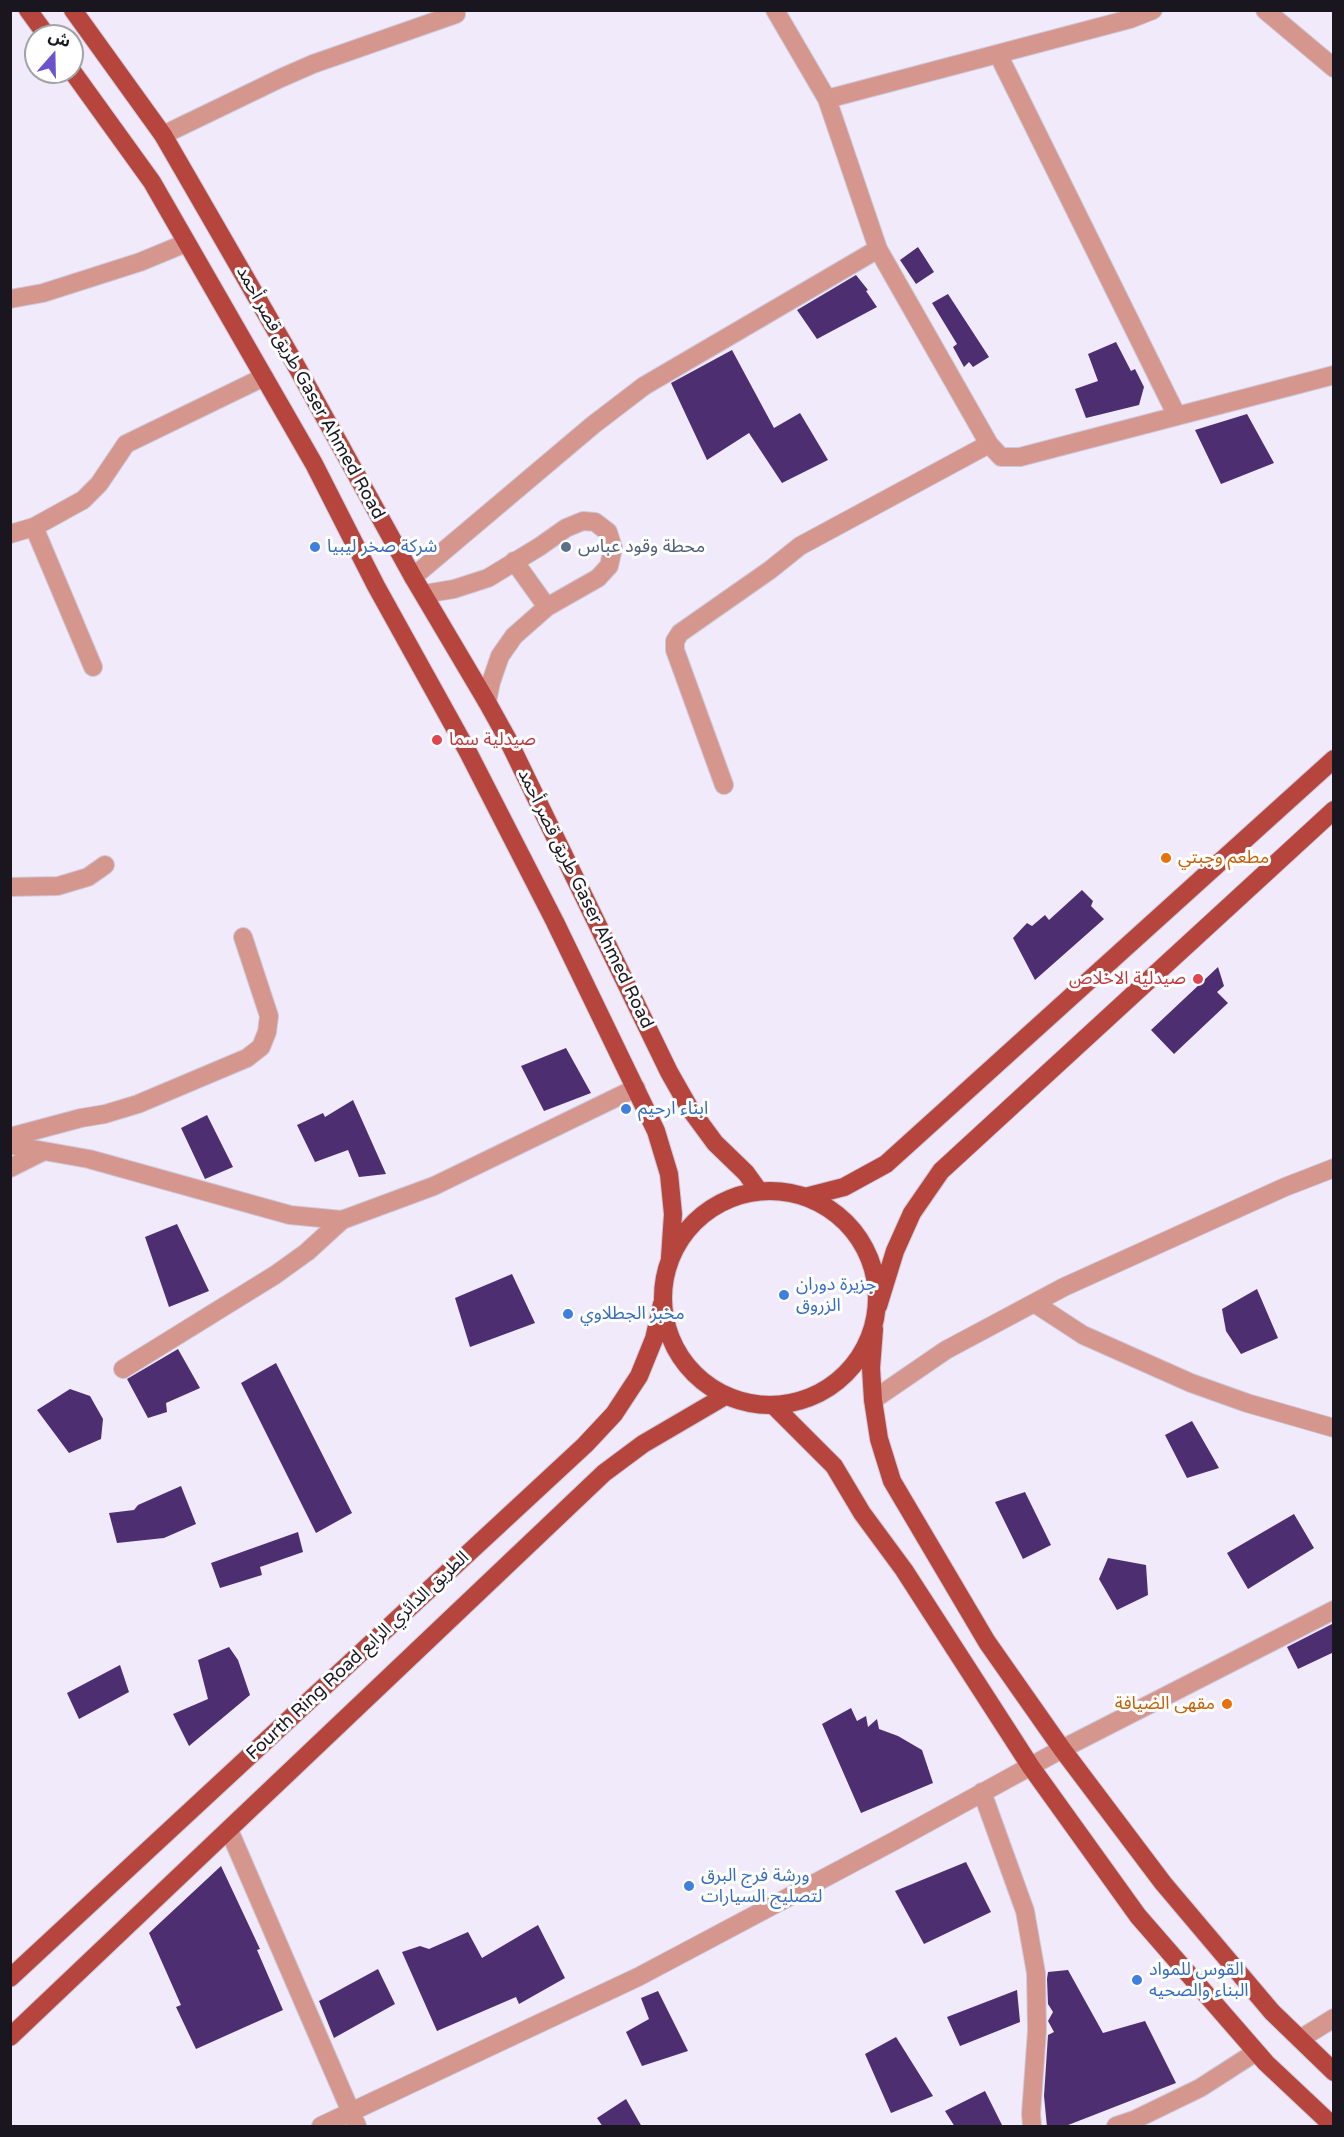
<!DOCTYPE html>
<meta charset="utf-8">
<style>
body{margin:0}
#map{position:relative;width:1344px;height:2137px;overflow:hidden;background:#f0eafb;font-family:"Varela Round","Noto Sans Arabic",sans-serif}
canvas{display:block}
.frame{position:absolute;inset:0;border:12px solid #19161f;pointer-events:none}
.north{position:absolute;left:24px;top:24px;width:60px;height:60px;box-sizing:border-box;background:#fff;border:2px solid #a3a2a5;border-radius:50%;rotate:20deg;font-size:16px;font-weight:700;line-height:24px;text-align:center;color:#19161f}
.north::after{content:'';display:block;margin:auto;width:21px;height:27px;background:#6c53cc;clip-path:polygon(50% 0,100% 100%,50% 72%,0 100%)}
</style>
<div id="map">
<canvas width="1344" height="2137"></canvas>
<div class="frame"></div>
<div class="north">ش</div>
</div>
<script>
const ctx = document.querySelector('canvas').getContext('2d');
ctx.lineJoin = 'round';
function fill(path, color) {
  ctx.fillStyle = color;
  ctx.fill(path, 'evenodd');
}
function toPath(rows) {
  const path = new Path2D();
  for (const r of rows) {
    if (r.length === 3) {
      path.moveTo(r[0] + r[2], r[1]);
      path.arc(r[0], r[1], r[2], 0, 2 * Math.PI);
      continue;
    }
    path.moveTo(r[0], r[1]);
    for (let i = 2; i < r.length; i += 2) path.lineTo(r[i], r[i + 1]);
  }
  return path;
}
function trace(path, color, width, dash) {
  ctx.strokeStyle = color;
  ctx.lineWidth = width;
  ctx.lineCap = dash ? 'butt' : 'round';
  ctx.setLineDash(dash || []);
  ctx.stroke(path);
}
function write(font, color, halo, rows, align = 'center') {
  ctx.font = font + ' "Varela Round","Noto Sans Arabic",sans-serif';
  ctx.lineWidth = 6;
  ctx.setLineDash([]);
  ctx.textBaseline = 'middle';
  ctx.strokeStyle = halo;
  ctx.fillStyle = color;
  for (const [text, x, y, turn = 0] of rows) {
    ctx.save();
    ctx.translate(x, y);
    ctx.rotate((+turn || 0) * Math.PI / 180);
    ctx.textAlign = isNaN(turn) ? turn : align;
    if (halo) ctx.strokeText(text, 0, 0);
    ctx.fillText(text, 0, 0);
    ctx.restore();
  }
}
fill(toPath([
 [918,247,934,272,916,284,900,260],
 [856,275,868,290,866,291,877,307,817,339,797,310],
 [948,294,989,357,973,367,969,362,964,367,953,347,957,344,932,303],
 [1116,342,1131,371,1135,369,1144,387,1139,405,1086,418,1075,389,1098,381,1088,354],
 [732,350,774,428,800,413,828,460,782,483,749,433,707,460,671,383],
 [1247,414,1274,463,1221,484,1195,430],
 [1082,890,1093,901,1091,906,1104,919,1035,980,1013,938,1027,923,1032,926,1045,915,1049,920],
 [1218,967,1224,986,1217,992,1228,1003,1174,1054,1151,1030],
 [566,1048,591,1093,544,1111,521,1066],
 [353,1100,386,1174,359,1177,348,1150,315,1162,297,1125,323,1113,325,1117],
 [207,1115,233,1167,205,1179,181,1128],
 [177,1224,209,1291,169,1307,145,1237],
 [512,1274,535,1323,470,1347,455,1298],
 [1257,1289,1278,1338,1241,1354,1226,1331,1222,1309],
 [178,1349,200,1388,166,1403,167,1412,148,1418,127,1379],
 [276,1363,352,1513,316,1533,241,1383],
 [70,1389,90,1396,103,1419,101,1439,69,1453,37,1410],
 [1192,1421,1219,1468,1187,1478,1165,1435],
 [181,1486,196,1524,164,1538,117,1543,109,1513,134,1510,138,1505],
 [1025,1492,1051,1545,1023,1559,995,1502],
 [1294,1514,1314,1548,1248,1589,1227,1553],
 [298,1532,303,1552,260,1567,262,1575,220,1588,211,1563],
 [1108,1558,1146,1565,1148,1595,1117,1610,1099,1579],
 [1334,1623,1334,1652,1298,1669,1287,1647],
 [229,1647,238,1660,250,1695,189,1746,173,1714,208,1699,198,1660],
 [120,1665,129,1692,79,1719,67,1693],
 [851,1708,857,1721,866,1716,868,1727,877,1719,879,1729,898,1736,922,1750,933,1783,861,1813,822,1724],
 [966,1862,991,1912,924,1944,895,1891],
 [221,1866,260,1949,257,1950,283,2010,196,2049,176,2007,181,2005,149,1933],
 [538,1925,565,1978,519,2004,516,1997,437,2031,402,1952,420,1946,429,1949,468,1932,482,1958],
 [378,1969,395,2004,334,2038,319,2001],
 [1068,1970,1103,2033,1145,2021,1176,2083,1063,2127,1047,2127,1044,2096,1048,2035,1054,2032,1048,2021,1053,2012,1048,2004,1047,1979,1048,1972],
 [1017,1990,1020,2022,960,2046,947,2017],
 [658,1991,688,2051,642,2066,626,2032,649,2019,641,1998],
 [896,2037,933,2096,891,2113,865,2054],
 [985,2091,1003,2127,955,2127,945,2111],
 [626,2099,642,2127,603,2127,597,2118]
]), '#4c2e71');
const minor = toPath([
 [775,10,827,99,878,249,989,444,1001,457,1020,457,1334,375],
 [1265,10,1334,68],
 [998,54,1177,416],
 [827,99,1130,19,1153,10],
 [163,135,281,78,313,64,456,14],
 [10,299,43,293,140,262,186,243],
 [34,527,93,667],
 [10,534,34,527,83,500,99,484,126,444,264,377],
 [514,561,547,607],
 [413,577,593,425,644,386,878,249],
 [424,594,454,589,488,578,539,547,566,528,583,521,595,522,608,532,613,548,609,566,598,578,547,607,514,636,500,656,491,682,487,702],
 [724,785,675,650,675,641,680,633,770,570,800,546,989,444],
 [10,887,58,886,88,877,105,865],
 [10,1137,81,1118,105,1114,138,1104,247,1058,261,1047,267,1032,269,1016,243,937],
 [10,1145,89,1159,290,1215,342,1220,434,1186,636,1088],
 [10,1168,44,1151],
 [1034,1303,1083,1335,1191,1383,1247,1403,1334,1428],
 [123,1369,275,1275,307,1252,342,1220],
 [873,1400,946,1350,1064,1287,1285,1187,1334,1168],
 [982,1792,1025,1911,1036,1973,1037,2031,1031,2114,1032,2126],
 [229,1830,357,2126],
 [1300,2039,1334,2018],
 [321,2126,638,1977,896,1840,1062,1749,1334,1610],
 [1116,2126,1134,2120,1200,2088,1256,2052]
]);
const major = toPath([
 [28,10,47,36],
 [73,10,163,135,294,362,413,577,487,702,507,738,669,1072,690,1109,715,1143,746,1173,759,1191],
 [72,71,152,182,314,464,376,586,468,752,555,922,656,1131,669,1174,673,1214,670,1258],
 [770,1298,107],
 [805,1197,844,1187,886,1164,1334,759],
 [878,1306,895,1251,912,1213,941,1171,1334,810],
 [874,1329,871,1368,873,1400,879,1439,892,1481,987,1642,1062,1749,1163,1883,1272,2012,1334,2072],
 [774,1406,834,1466,862,1513,904,1570,1031,1767,1138,1916,1266,2063,1333,2126],
 [10,1978,585,1445,614,1414,639,1376,654,1339,662,1304],
 [10,2037,604,1473,643,1444,725,1396]
]);
trace(minor, '#cec8d8', 20);
trace(major, '#cec8d8', 20);
trace(minor, '#d5968e', 18);
trace(major, '#b5453d', 18);
for (const [x, y, r, color] of [
 [315,547,6,"#3f7fe0"],
 [566,547,6,"#5c6f8a"],
 [437,740,6,"#e0444e"],
 [1166,858,6,"#e8710a"],
 [1198,979,6,"#e0444e"],
 [626,1109,6,"#3f7fe0"],
 [784,1295,6,"#3f7fe0"],
 [568,1314,6,"#3f7fe0"],
 [1227,1704,6,"#e8710a"],
 [689,1886,6,"#3f7fe0"],
 [1137,1980,6,"#3f7fe0"]
]) {
  const dot = new Path2D();
  dot.arc(x, y, r, 0, 2 * Math.PI);
  ctx.fillStyle = color;
  ctx.fill(dot);
  trace(dot, '#fff', 2);
}
write('18px', '#19161f', '#fff', [
 ["طريق قصر أحمد Gaser Ahmed Road",310,393,61],
 ["طريق قصر أحمد Gaser Ahmed Road",585,899,64],
 ["Fourth Ring Road الطريق الدائري الرابع",358,1656,-43]
]);
write('18px', '#366cbe', '#fff', [
 ["شركة صخر ليبيا",327,547],
 ["ابناء ارحيم",638,1109],
 ["جزيرة دوران",796,1285],
 ["الزروق",796,1306],
 ["مخبز الجطلاوي",580,1314],
 ["ورشة فرج البرق",701,1876],
 ["لتصليح السيارات",701,1897],
 ["القوس للمواد",1149,1970],
 ["البناء والصحيه",1149,1991]
], 'left');
write('18px', '#4e5e75', '#fff', [
 ["محطة وقود عباس",578,547]
], 'left');
write('18px', '#be3a42', '#fff', [
 ["صيدلية سما",449,740],
 ["صيدلية الاخلاص",1186,979,"right"]
], 'left');
write('18px', '#c56008', '#fff', [
 ["مطعم وجبتي",1178,858],
 ["مقهى الضيافة",1215,1704,"right"]
], 'left');
</script>
